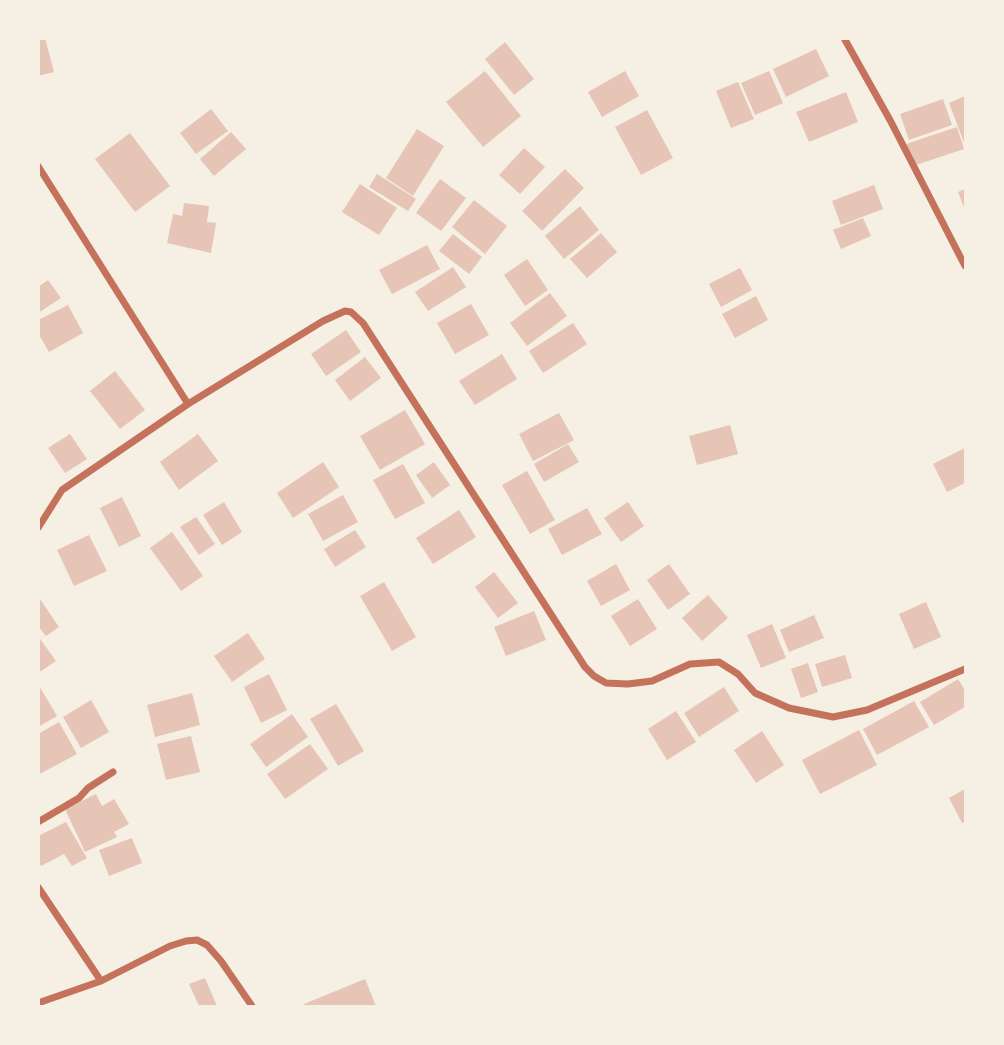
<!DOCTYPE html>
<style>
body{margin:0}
#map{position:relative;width:1004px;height:1045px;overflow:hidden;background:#f6efe4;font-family:Inter,sans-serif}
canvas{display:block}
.frame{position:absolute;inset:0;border:40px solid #f6efe4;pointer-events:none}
</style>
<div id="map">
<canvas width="1004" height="1045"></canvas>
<div class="frame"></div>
</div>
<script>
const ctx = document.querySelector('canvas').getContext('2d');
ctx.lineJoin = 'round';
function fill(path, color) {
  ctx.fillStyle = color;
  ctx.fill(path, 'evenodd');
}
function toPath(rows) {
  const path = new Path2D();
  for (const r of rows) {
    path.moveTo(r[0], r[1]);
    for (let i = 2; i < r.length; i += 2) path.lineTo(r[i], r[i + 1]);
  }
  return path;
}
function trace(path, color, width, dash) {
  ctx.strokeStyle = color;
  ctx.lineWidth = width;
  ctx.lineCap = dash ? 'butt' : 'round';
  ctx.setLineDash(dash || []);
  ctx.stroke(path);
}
fill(toPath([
 [38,38,45,38,54,72,38,76],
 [505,42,534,79,514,95,485,59],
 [816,49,829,76,786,97,773,69],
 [485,71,521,116,483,147,446,102],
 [625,71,639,96,602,117,588,92],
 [769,71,783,103,755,115,741,83],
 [738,82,754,119,731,128,716,91],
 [846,92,858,122,809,142,796,112],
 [965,96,965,145,949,103],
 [943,99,952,125,909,140,900,114],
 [211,109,228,131,196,154,180,133],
 [647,110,673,158,641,175,615,127],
 [957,127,964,149,913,166,906,144],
 [417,129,444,146,413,196,386,178],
 [231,132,246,149,214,176,200,159],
 [130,133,170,186,135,212,95,159],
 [524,148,545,167,520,194,499,175],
 [565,169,584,188,542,231,522,211],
 [377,174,416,199,408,211,369,187],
 [440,179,466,198,441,231,416,213],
 [360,184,397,208,379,235,342,212],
 [874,185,883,209,841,225,832,201],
 [965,189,965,210,958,192],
 [474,200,507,226,485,254,452,227],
 [184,203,209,206,207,222,216,223,211,253,167,243,173,214,182,216],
 [580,206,599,230,564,259,545,236],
 [863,218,871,236,841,249,833,230],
 [601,233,617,252,587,278,570,259],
 [453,234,482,257,469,274,439,251],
 [427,245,440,269,392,294,379,270],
 [527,259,548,290,525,306,504,275],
 [453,267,466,287,428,311,415,292],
 [740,268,752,290,721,307,709,284],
 [48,280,61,298,38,313,38,287],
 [550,293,567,316,527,346,510,323],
 [756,296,768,320,735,338,722,314],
 [471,304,489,335,455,354,437,323],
 [68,305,83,333,49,352,38,333,38,320],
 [573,323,587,344,543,373,529,351],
 [346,330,361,352,326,376,311,354],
 [502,354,517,379,475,405,459,381],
 [365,357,381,378,350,401,335,380],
 [115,371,145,410,120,429,90,391],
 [405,410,425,444,380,470,360,436],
 [559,413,574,440,533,461,519,434],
 [730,425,738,454,697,465,689,436],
 [70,434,87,459,65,473,48,448],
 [198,434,218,461,179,490,160,462],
 [568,444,579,462,544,482,534,464],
 [965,448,965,483,947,492,933,464],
 [323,462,339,487,293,518,277,493],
 [434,462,450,485,432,498,416,475],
 [403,464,425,503,395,519,373,480],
 [527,471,555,520,530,534,502,485],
 [343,495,358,522,323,541,308,514],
 [122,497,141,536,119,547,100,508],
 [224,502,242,532,222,545,203,515],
 [628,502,644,526,621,542,604,518],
 [587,508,602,534,562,555,548,529],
 [459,510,476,537,433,564,416,538],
 [196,517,215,544,199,555,180,527],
 [355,530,366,547,335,567,324,549],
 [172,532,203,576,181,591,150,548],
 [89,535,107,571,74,586,57,550],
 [616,564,630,590,601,606,587,581],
 [669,564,690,594,668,610,647,580],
 [494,572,518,603,498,618,475,587],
 [384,582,416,637,392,651,360,596],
 [708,595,728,618,702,641,682,618],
 [38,596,59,627,46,636,38,626],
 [638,599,657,629,630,646,611,616],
 [926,602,941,637,914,649,899,614],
 [534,611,546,640,506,656,494,627],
 [814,615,824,638,789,652,780,630],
 [772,624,786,658,761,668,747,635],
 [248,633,265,659,232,682,214,656],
 [38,636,56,661,38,673],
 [845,655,852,678,822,687,815,664],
 [808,663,818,692,801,698,791,669],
 [269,674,287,710,261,723,244,687],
 [958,679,965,690,965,707,934,725,920,702],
 [38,684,57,716,38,727],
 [724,687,739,711,699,737,684,713],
 [192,693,200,725,155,737,147,705],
 [91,700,109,732,81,748,63,717],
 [914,701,929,727,877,755,863,729],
 [336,704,364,751,338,766,310,719],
 [676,711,696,742,667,760,648,729],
 [292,714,308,737,266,767,250,744],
 [59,722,77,754,38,775,38,734],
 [859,730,877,765,820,794,802,760],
 [762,731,784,765,756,783,734,750],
 [191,736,200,772,166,780,157,744],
 [310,744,328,769,285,799,267,774],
 [965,789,965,821,962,823,949,798],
 [96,794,102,806,114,799,129,824,114,832,117,837,85,852,65,809],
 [66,822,87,858,72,866,64,854,41,866,38,860,38,836],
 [132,838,142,863,109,876,99,850],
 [205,978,217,1006,199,1006,189,984],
 [365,979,376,1006,305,1006,304,1004]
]), '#e6c5b7');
trace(toPath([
 [844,38,890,120,965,266],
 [38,166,188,404],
 [38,528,62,490,188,404,323,321,345,311,351,312,363,323,585,667,594,676,606,683,628,684,652,681,690,664,719,662,738,674,755,693,789,708,833,717,867,710,965,669],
 [38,822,79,798,88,788,113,772],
 [38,887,101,981],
 [38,1003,101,981,170,946,186,941,197,940,207,945,221,961,252,1006]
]), '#c5725c', 7);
</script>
